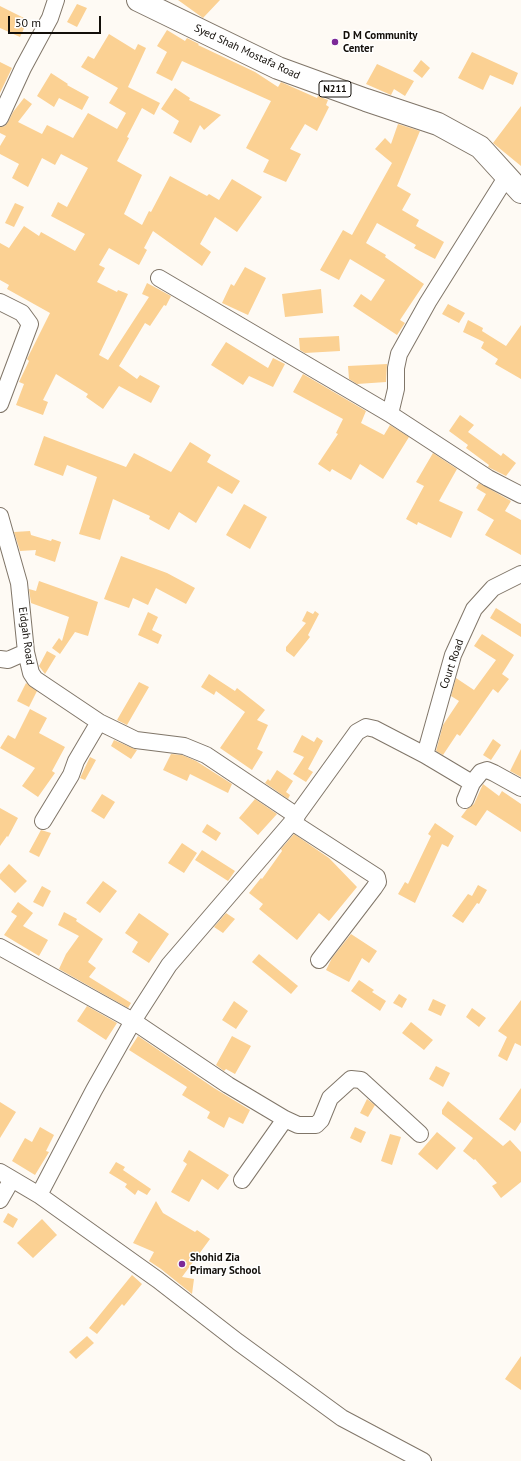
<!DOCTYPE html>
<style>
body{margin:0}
#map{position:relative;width:521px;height:1461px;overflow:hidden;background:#fefaf4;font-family:"PT Sans",sans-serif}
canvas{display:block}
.scale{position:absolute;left:8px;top:16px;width:93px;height:18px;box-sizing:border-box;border:2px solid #120e09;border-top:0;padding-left:5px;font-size:12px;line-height:14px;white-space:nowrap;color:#120e09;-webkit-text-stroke:3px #fff;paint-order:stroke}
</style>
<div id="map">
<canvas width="521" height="1461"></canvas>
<div class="scale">50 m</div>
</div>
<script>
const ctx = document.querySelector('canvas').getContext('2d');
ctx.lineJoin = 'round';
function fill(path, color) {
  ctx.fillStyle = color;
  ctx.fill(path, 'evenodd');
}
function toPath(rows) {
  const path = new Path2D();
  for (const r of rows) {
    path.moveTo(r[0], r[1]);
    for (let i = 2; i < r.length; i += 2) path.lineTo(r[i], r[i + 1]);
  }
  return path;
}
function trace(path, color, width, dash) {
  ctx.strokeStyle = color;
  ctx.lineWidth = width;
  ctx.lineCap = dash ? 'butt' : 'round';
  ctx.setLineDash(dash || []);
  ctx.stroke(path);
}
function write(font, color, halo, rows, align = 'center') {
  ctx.font = font + ' "PT Sans",sans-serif';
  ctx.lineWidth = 3;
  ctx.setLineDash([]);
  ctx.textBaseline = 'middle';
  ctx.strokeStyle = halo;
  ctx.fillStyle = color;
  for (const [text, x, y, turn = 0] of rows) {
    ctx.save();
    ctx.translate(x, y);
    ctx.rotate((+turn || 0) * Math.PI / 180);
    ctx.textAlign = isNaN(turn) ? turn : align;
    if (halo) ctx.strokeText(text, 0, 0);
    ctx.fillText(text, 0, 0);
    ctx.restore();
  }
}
fill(toPath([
 [178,0,220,0,203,18],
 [77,4,87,8,77,27,67,22],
 [0,6,28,20,20,37,0,28],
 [167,30,185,41,187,38,199,44,198,45,255,72,278,87,281,82,317,98,318,96,328,100,326,105,329,107,317,131,305,124,290,149,301,154,286,182,263,172,269,160,246,148,271,101,182,61,172,81,156,73,167,52,157,46],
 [109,34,135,50,138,44,146,48,128,87,160,103,154,115,142,108,127,137,129,138,117,161,142,175,124,214,142,225,149,211,151,212,170,176,207,196,209,194,219,200,232,179,262,197,237,232,215,217,200,244,211,252,202,266,153,231,144,248,147,250,139,265,109,248,99,265,105,268,97,282,117,292,118,290,128,294,99,355,108,360,149,297,142,294,147,283,171,296,166,306,164,305,150,326,145,323,119,366,137,379,140,375,160,386,151,403,119,386,103,409,86,397,88,394,56,374,43,400,48,402,43,415,16,405,24,384,19,382,29,361,27,359,50,313,7,289,9,285,0,280,0,243,9,248,24,226,39,236,41,232,75,251,85,234,51,216,58,202,67,207,88,168,61,154,55,165,42,158,28,187,12,178,19,164,0,154,0,146,6,136,0,133,0,127,5,126,8,122,13,112,24,98,32,104,18,122,42,134,47,125,73,138,88,113,117,129,126,113,109,103,118,88,81,67,88,56,94,59],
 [472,52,518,73,513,85,490,75,483,90,458,78],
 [421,60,430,68,422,78,413,71],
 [0,62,12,68,0,93],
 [377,64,414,81,405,96,394,89,391,95,366,84],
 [51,73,68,84,67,85,89,97,82,110,59,98,54,107,37,96],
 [175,88,190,98,189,100,221,115,204,130,200,125,191,143,173,133,179,121,161,109],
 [521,106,521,166,493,143],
 [398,124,420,131,397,186,411,194,402,210,419,220,416,226,444,242,435,259,414,248,416,245,377,223,366,243,386,255,385,257,424,284,400,320,405,323,397,335,353,306,361,294,371,301,385,280,350,259,339,280,320,270,343,230,352,235,392,163,375,149,385,138,391,144],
 [15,203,24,207,14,227,5,223],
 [245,267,266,278,248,315,222,303,231,284,234,286],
 [321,289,323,313,285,317,282,294],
 [448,304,465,313,459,323,442,314],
 [468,320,483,328,482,331,506,346,521,325,521,379,495,364,498,359,481,348,484,342,463,332],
 [339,336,340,351,305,353,300,350,299,338],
 [226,342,268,368,273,358,285,364,273,387,249,376,243,385,211,365],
 [387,364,386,382,357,384,349,379,348,366],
 [303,374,366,411,361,423,384,435,390,425,409,437,383,479,360,464,351,480,332,469,330,472,318,464,338,434,336,433,343,419,293,392],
 [460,415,474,425,468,432,501,456,503,453,516,463,506,476,488,467,489,465,466,448,468,445,449,431],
 [44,436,126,467,134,453,171,472,190,442,211,455,207,462,240,481,232,494,218,486,196,523,179,512,169,530,149,519,150,516,113,499,100,540,79,534,97,477,67,465,63,476,34,465],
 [433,453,457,469,439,501,463,512,451,538,418,522,417,525,406,519,424,486,416,482],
 [479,483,511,501,505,511,521,520,521,555,485,535,494,520,477,510,486,494,476,488],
 [244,504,267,517,250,549,226,535],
 [30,531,31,535,51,541,52,539,61,542,55,562,35,555,36,550,20,551,14,532],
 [121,556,167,573,195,588,186,604,156,588,148,605,133,598,129,608,104,599],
 [39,581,98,602,88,636,75,632,60,654,52,648,59,638,62,641,69,617,31,603,29,589,36,591],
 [496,608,521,624,521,637,490,618],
 [307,611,313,614,315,611,319,614,308,635,310,637,294,657,286,651,286,647,306,623,302,621],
 [148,612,158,617,152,630,162,635,158,644,138,635],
 [482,634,514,655,502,674,509,679,498,693,493,689,460,736,457,734,443,755,436,751,443,725,459,701,451,696,456,678,474,690,496,660,474,646],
 [47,651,56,656,45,674,39,666],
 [209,674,235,691,237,688,265,710,257,720,268,725,257,749,263,752,252,770,220,748,245,712,216,691,214,695,201,687],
 [139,682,149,687,127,725,117,720],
 [26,683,37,691,29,707,17,701],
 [30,709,47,718,39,733,65,747,52,771,55,773,38,797,22,786,35,768,0,748,8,735,15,739],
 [302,735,314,742,317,737,323,741,308,769,313,772,306,782,293,774,304,757,293,752],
 [493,739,501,745,491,760,483,755],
 [114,740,137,750,131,759,111,746],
 [521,749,521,777,510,771],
 [171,754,182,755,196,761,232,784,228,793,190,774,187,781,163,770],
 [90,757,96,760,85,780,80,778],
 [277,770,293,781,286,792,290,795,288,799,265,783,268,779,270,781],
 [483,784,499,796,502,791,521,804,521,832,487,810,476,826,461,817,467,809,474,804],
 [102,794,115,802,104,819,91,811],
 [255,799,277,814,258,835,239,818],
 [0,808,18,818,8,837,7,836,0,846],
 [435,823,454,836,448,847,442,844,415,903,398,894,405,882,408,884,431,836,428,834],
 [207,824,221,833,216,841,202,832],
 [41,830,51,833,39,857,29,852],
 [294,834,329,858,357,887,329,921,319,913,297,940,259,909,263,904,249,893,261,878,262,879,282,851,281,849],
 [182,843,197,853,184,873,168,863],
 [202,850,235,871,228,881,195,860],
 [9,864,27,881,15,893,0,879,0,874],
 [103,881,117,891,100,913,86,903],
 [478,885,487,890,479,904,477,903,463,923,452,916,468,894,472,896],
 [42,886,51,891,43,907,33,902],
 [18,902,33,913,23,926,48,940,39,956,4,935,17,916,11,912],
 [64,912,77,919,76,921,103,939,88,962,96,968,89,977,131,1003,128,1008,59,969,66,954,79,936,58,925],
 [139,913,169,934,149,963,132,952,138,942,125,933],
 [226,913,235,919,223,933,214,927],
 [351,934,377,951,369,963,362,958,349,982,326,970,332,958],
 [259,954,298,986,291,994,252,962],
 [359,980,374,990,372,992,386,1001,380,1011,351,991],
 [399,994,407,999,402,1008,393,1003],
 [433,999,446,1005,441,1016,428,1010],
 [521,1000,521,1046,515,1043,507,1061,498,1056,507,1037,498,1031],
 [234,1001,248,1011,236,1029,222,1020],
 [87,1006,117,1023,106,1040,77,1021],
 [472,1008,486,1018,479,1027,466,1017],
 [411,1022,433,1040,424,1050,402,1033],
 [138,1036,214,1088,250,1110,243,1124,229,1117,224,1128,207,1118,210,1112,182,1095,187,1087,129,1050],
 [232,1036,251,1046,235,1074,226,1069,224,1071,216,1065],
 [436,1066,450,1073,443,1087,429,1079],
 [521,1088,521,1122,515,1131,499,1119],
 [367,1099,375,1105,368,1117,360,1113],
 [448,1101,503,1146,510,1140,521,1152,521,1182,501,1198,492,1186,497,1183,475,1159,474,1160,463,1151,473,1138,442,1114,442,1110],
 [0,1102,16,1112,0,1138],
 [40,1127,54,1135,46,1151,49,1152,35,1175,12,1161,25,1138,32,1142],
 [355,1127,366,1132,361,1143,350,1138],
 [437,1132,456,1148,437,1170,418,1154],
 [390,1134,401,1137,392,1165,381,1161],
 [189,1150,229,1175,218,1190,202,1179,189,1202,171,1192,187,1164,183,1161],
 [116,1162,125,1167,123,1170,151,1189,147,1195,138,1190,135,1195,125,1187,127,1184,109,1173],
 [156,1201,163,1213,195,1232,197,1230,210,1239,182,1277,194,1279,192,1294,161,1269,149,1261,154,1252,133,1243],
 [8,1213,18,1219,13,1228,3,1222],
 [42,1219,57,1235,33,1258,17,1243],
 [132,1275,142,1284,124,1306,122,1304,97,1334,89,1328],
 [87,1336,94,1343,76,1359,69,1352],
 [521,1356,521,1390,505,1379]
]), '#fbd193');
const minor = toPath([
 [0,118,23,68,50,18,56,0],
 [507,176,428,302,399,354,396,368,396,389,390,414,488,478,521,495],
 [159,278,390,414],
 [0,302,22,313,30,324,0,404],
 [0,516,19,583,26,652,31,673,35,679,99,722,136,740,184,746,206,755,297,816],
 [0,659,8,660,26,652],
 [425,755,453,655,474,609,493,588,521,574],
 [465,800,472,783,481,772,487,770,494,773,521,788],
 [43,821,71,775,76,761,99,722],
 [292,822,377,877,378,882,374,888,319,960],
 [0,947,133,1021,228,1085,285,1119,298,1125,316,1125,321,1120,330,1098,351,1079,361,1080,420,1134],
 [0,1172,39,1195,158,1280,238,1342,342,1418,423,1461],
 [242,1180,285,1119],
 [39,1195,94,1090,133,1021,169,965,292,822,357,732,366,727,375,729,425,755,472,783],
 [0,1200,12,1179]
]);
const highway = toPath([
 [138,0,278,68,366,100,438,124,480,147,521,192]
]);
trace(minor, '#807669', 18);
trace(highway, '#807669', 24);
trace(minor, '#fff', 16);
trace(highway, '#fff', 22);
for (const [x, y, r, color] of [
 [335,42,4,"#7c2998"],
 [182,1264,4,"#7c2998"]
]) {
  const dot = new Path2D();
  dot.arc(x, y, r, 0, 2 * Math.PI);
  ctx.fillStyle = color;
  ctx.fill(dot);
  trace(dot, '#fff', 1.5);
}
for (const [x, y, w] of [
 [335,89,32]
]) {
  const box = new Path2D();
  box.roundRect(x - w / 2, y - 8, w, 16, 3);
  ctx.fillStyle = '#fff';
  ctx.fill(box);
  trace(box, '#120e09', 1);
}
write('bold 10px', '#120e09', null, [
 ["N211",335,89]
]);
write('bold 11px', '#120e09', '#fff', [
 ["D M Community",343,36],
 ["Center",343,49],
 ["Shohid Zia",190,1258],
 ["Primary School",190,1271]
], 'left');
write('11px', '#120e09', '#fff', [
 ["Syed Shah Mostafa Road",247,52,25],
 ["Eidgah Road",26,636,82],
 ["Court Road",452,664,-71]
]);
</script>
